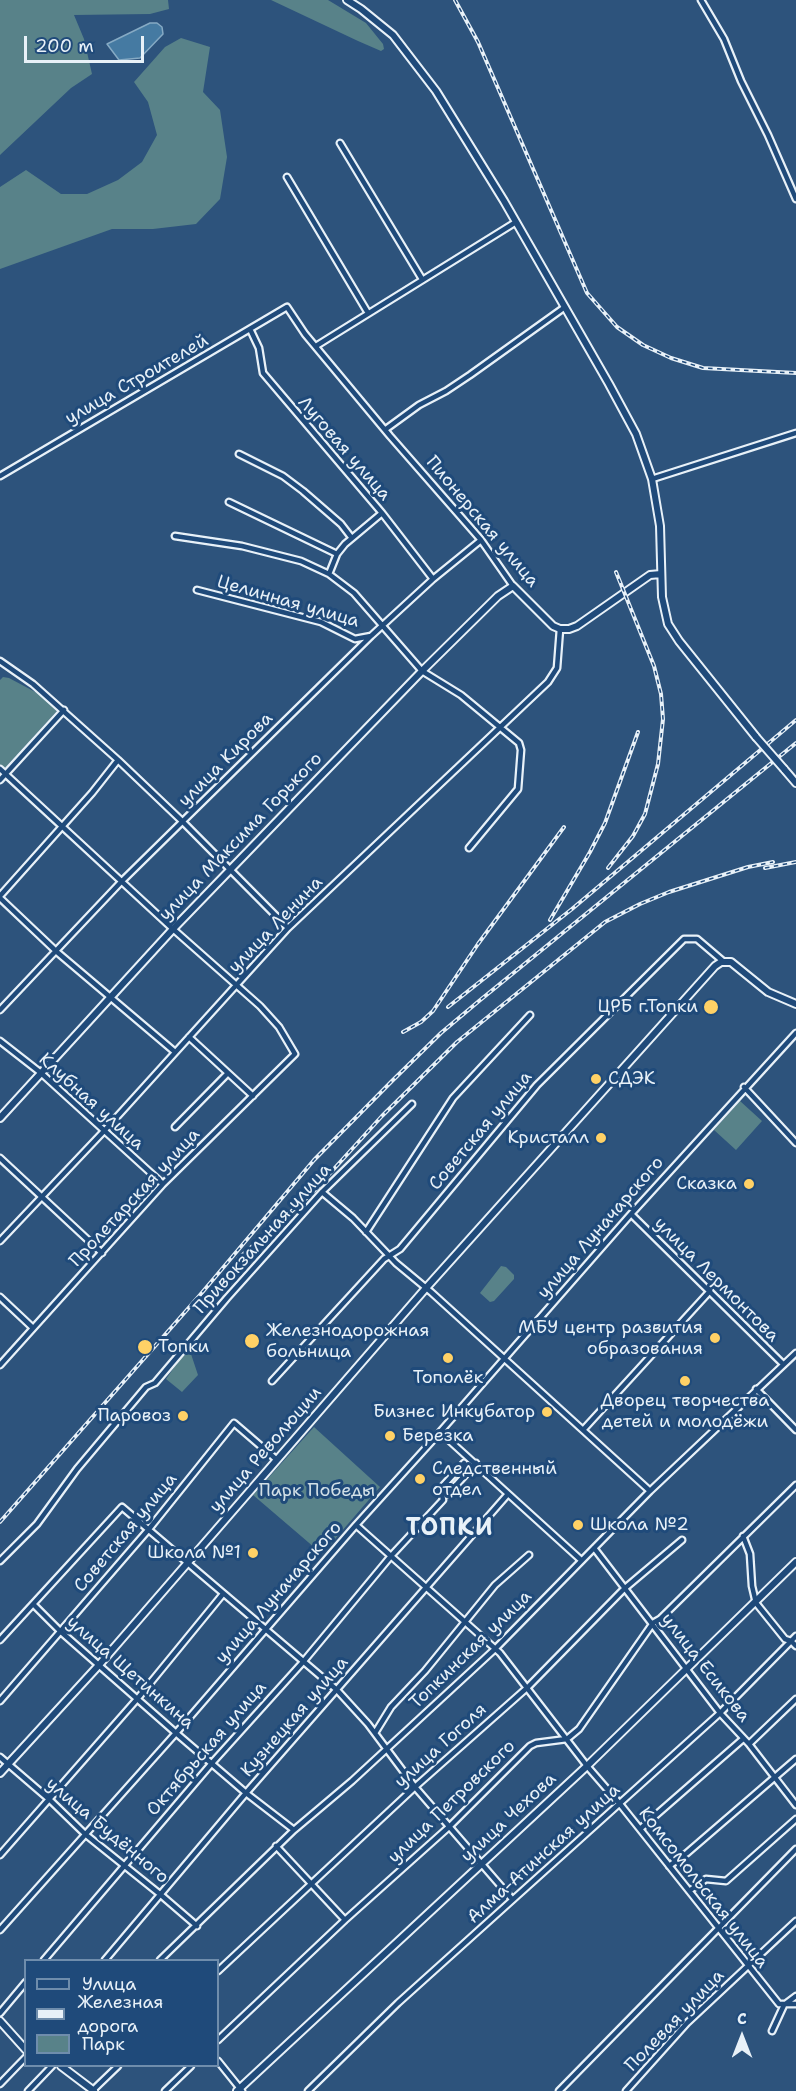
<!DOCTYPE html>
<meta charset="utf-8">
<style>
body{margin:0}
#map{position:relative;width:796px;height:2091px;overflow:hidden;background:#2d537c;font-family:"Shantell Sans",sans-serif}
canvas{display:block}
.legend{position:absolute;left:24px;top:1959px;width:195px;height:108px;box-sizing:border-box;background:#1f4a7a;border:2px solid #6f8dac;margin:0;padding:8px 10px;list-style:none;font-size:18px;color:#e8f1f8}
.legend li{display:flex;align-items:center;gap:12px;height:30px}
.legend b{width:30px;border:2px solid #6f8dac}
.north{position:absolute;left:712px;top:2007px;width:60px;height:60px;-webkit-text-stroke:4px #1f4a7a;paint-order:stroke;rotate:0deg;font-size:16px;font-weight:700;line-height:24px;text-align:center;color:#e8f1f8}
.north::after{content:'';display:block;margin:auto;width:21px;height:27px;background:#e8f1f8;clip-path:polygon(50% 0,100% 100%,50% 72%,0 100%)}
.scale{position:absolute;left:24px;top:36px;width:120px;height:27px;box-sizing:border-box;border:3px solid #e8f1f8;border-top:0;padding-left:8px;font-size:18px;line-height:21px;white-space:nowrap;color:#e8f1f8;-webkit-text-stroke:4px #1f4a7a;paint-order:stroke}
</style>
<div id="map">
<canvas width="796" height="2091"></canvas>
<ul class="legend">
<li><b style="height:8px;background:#1f4a7a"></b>Улица</li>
<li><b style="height:8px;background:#e8f1f8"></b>Железная дорога</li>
<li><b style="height:16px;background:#588289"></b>Парк</li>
</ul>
<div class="north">С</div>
<div class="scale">200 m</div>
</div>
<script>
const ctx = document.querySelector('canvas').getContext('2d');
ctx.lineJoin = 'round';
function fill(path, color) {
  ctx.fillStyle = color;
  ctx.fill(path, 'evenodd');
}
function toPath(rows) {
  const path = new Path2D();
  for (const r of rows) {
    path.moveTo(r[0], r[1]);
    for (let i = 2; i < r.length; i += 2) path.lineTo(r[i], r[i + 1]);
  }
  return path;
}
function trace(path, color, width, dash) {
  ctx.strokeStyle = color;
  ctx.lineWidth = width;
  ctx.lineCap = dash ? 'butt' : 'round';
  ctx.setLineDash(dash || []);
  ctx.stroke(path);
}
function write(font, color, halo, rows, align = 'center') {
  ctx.font = font + ' "Shantell Sans",sans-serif';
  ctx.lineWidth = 6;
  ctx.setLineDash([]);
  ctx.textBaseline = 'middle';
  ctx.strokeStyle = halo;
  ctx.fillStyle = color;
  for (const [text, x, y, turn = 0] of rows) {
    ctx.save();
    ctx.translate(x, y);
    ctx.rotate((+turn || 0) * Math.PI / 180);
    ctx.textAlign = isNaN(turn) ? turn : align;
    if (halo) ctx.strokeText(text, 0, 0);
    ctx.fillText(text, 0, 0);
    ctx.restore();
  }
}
fill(toPath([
 [0,0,168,0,169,9,150,14,74,15,84,39,92,74,71,88,0,155],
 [271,0,328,0,366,23,383,44,384,49,381,51,358,41],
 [181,38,210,47,203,92,220,110,227,157,220,199,196,224,153,229,112,229,0,269,0,187,26,170,61,194,87,194,118,180,142,162,157,135,148,102,134,82,165,47],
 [3,677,9,678,41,695,57,708,56,712,3,770,0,768,0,680],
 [740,1101,762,1121,736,1150,714,1130],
 [501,1266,506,1267,514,1275,514,1279,494,1301,490,1302,480,1293],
 [188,1352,191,1354,198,1375,182,1392,166,1379,180,1359],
 [314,1427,380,1487,322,1554,253,1495]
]), '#588289');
const water = toPath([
 [150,23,157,23,162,27,163,34,140,58,119,60,107,44,150,23]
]);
fill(water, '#457aa2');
trace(water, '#86aac4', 1.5);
const street = toPath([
 [701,0,724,39,741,81,768,135,796,199],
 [340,143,422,279],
 [287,177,368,313],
 [250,329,259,348,263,373,382,513,433,579],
 [316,346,516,222],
 [386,429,419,405,446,391,470,375,565,307],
 [239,454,283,476,303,491,341,524,351,537],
 [0,476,287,307,305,334,390,436,481,540,513,586],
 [652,479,796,433],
 [229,502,337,554],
 [175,536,242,546,301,561,329,574,354,593,422,671,461,695,519,743,521,750,518,789,469,848],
 [329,574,337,554,345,544,382,513],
 [197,590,321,622,355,639,371,636],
 [0,661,33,684,118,760,183,822,288,928],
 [0,769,173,929,260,1006,279,1027,295,1054,163,1184,0,1365],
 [0,780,64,710],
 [0,896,92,793,118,760],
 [0,898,57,952,175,1052],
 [0,1010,121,882,371,636,433,579,481,540],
 [189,1037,253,1096],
 [0,1041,41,1073,163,1184],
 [744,1087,796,1143],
 [175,1127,228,1073],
 [0,1158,102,1253],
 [322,1192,353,1218,396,1263,431,1292,650,1491],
 [631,1214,783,1364],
 [366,1232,453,1098,530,1015],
 [0,1241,105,1130,288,928,548,682,557,668,560,629],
 [0,1297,33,1328],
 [272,1381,384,1259,400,1249,537,1085,684,939,697,939,724,962],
 [756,1389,796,1430],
 [583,1430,710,1291],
 [440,1432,581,1560],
 [448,1494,476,1463],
 [356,1525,500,1653,587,1766,620,1804,779,2004,796,2004],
 [743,1536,750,1554,752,1586,756,1603,785,1639,791,1641,796,1646],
 [594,1548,720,1713,749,1744,796,1805],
 [0,1561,37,1524,77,1469,146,1387,155,1383,227,1298,322,1192,412,1104],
 [33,1604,60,1631,176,1733,246,1793,294,1830],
 [0,1640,122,1507,337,1690,368,1724,415,1787,512,1899],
 [0,1701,149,1529,234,1423,277,1460],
 [375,1733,391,1707,425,1671,495,1585,529,1555],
 [749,1744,796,1699],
 [0,1757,50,1800,85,1834,161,1895,197,1926],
 [640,1829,743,1739],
 [276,1846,345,1920],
 [0,1855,138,1698,223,1594],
 [669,1866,687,1853,796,1759],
 [689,1891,706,1879,726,1881,796,1819],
 [0,1930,176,1733,356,1525,433,1440,631,1214,796,1033],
 [44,1960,212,1763,303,1662,391,1556,443,1500,441,1488,464,1463],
 [105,1960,246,1793,508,1494],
 [160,1960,294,1830,352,1781,495,1649,650,1491,796,1353],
 [218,1971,415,1787,528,1687,624,1589,682,1540],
 [0,2013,26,1982],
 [772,2031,784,2005,796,1996],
 [218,2040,345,1920,450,1826,530,1746,536,1743,567,1739,579,1729,653,1623,660,1619,796,1485],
 [218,2061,242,2091],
 [0,2084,26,2057],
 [28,2091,52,2066],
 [92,2091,118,2066],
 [165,2091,191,2066],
 [308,2091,398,2003,720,1713,796,1636],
 [559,2091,796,1849],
 [626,2091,687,2023,796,1921]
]);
const secondary = toPath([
 [347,0,361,9,393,35,436,91,504,201,609,384,636,434,652,479,660,526,662,597,668,624,679,641,756,737],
 [784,769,796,783],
 [0,1118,173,929,422,671,498,596,513,586,553,626,560,629,569,629,577,626,650,575,661,574],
 [0,1773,99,1665,426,1288,715,966,721,962,731,962,768,992,796,1004],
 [0,2021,26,2050],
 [61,2066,94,2091],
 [237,2091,587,1766,796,1562]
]);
trace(street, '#e8f1f8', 9);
trace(secondary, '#e8f1f8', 10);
trace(street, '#1f4a7a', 4.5);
trace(secondary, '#1f4a7a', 6);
const rail = toPath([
 [455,0,478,42,587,293,617,327,643,345,671,358,703,368,796,373],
 [608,868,633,836,645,814,658,764,663,719,661,694,654,666,616,572],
 [765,868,796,862],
 [550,920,590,852,605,823,638,732],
 [448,1007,572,909,796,720],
 [403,1032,421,1022,433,1011,478,944,564,827],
 [238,1259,312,1193,382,1116,457,1042,605,922,640,904,669,892,748,867,773,862],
 [0,1522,200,1295,314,1160,392,1081,441,1033,479,1001,796,743]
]);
trace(rail, '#e8f1f8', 4);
trace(rail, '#1f4a7a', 1.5, [4.5]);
const secondaryBridge = toPath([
 [756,737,784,769]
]);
trace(secondaryBridge, '#e8f1f8', 10, []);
trace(secondaryBridge, '#1f4a7a', 6);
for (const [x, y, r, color] of [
 [711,1007,8,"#ffd166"],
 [596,1079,6,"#ffd166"],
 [601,1138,6,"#ffd166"],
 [749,1184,6,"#ffd166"],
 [715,1338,6,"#ffd166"],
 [252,1341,8,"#ffd166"],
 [145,1347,8,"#ffd166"],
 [448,1358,6,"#ffd166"],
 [685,1381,6,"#ffd166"],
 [547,1412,6,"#ffd166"],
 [183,1416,6,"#ffd166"],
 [390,1436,6,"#ffd166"],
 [420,1479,6,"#ffd166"],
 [578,1525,6,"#ffd166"],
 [253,1553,6,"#ffd166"]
]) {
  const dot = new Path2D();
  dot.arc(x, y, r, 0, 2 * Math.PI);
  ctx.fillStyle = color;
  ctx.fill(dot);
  trace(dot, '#1f4a7a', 2);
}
write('18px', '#e8f1f8', '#1f4a7a', [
 ["улица Строителей",137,380,-30],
 ["Луговая улица",344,449,49],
 ["Пионерская улица",482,522,50],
 ["Целинная улица",288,602,16],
 ["улица Кирова",226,760,-45],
 ["улица Максима Горького",241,837,-46],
 ["улица Ленина",276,925,-46],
 ["Клубная улица",91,1102,42],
 ["Советская улица",481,1131,-50],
 ["Пролетарская улица",135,1198,-47],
 ["улица Луначарского",601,1228,-49],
 ["Привокзальная улица",263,1239,-48],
 ["улица Лермонтова",716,1280,45],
 ["улица Революции",266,1450,-49],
 ["Советская улица",126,1533,-50],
 ["улица Луначарского",279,1593,-49],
 ["Топкинская улица",471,1650,-44],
 ["улица Есикова",705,1668,52],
 ["улица Щетинкина",130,1673,41],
 ["Кузнецкая улица",295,1717,-49],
 ["улица Гоголя",441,1746,-42],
 ["Октябрьская улица",207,1749,-49],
 ["улица Петровского",452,1802,-44],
 ["улица Чехова",509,1818,-43],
 ["улица Будённого",107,1831,40],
 ["Алма-Атинская улица",544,1854,-42],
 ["Комсомольская улица",703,1888,52],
 ["Полевая улица",675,2021,-46]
]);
write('18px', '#e8f1f8', '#1f4a7a', [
 ["ЦРБ г.Топки",698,1007],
 ["СДЭК",608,1079,"left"],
 ["Кристалл",589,1138],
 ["Сказка",737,1184],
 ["МБУ центр развития",703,1328],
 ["образования",703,1349],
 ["Железнодорожная",266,1331,"left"],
 ["больница",266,1352,"left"],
 ["Топки",158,1347,"left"],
 ["Тополёк",448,1378,"center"],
 ["Дворец творчества",685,1401,"center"],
 ["детей и молодёжи",685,1422,"center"],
 ["Бизнес Инкубатор",535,1412],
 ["Паровоз",171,1416],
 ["Березка",402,1436,"left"],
 ["Следственный",432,1469,"left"],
 ["отдел",432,1490,"left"],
 ["Школа №2",590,1525,"left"],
 ["Школа №1",241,1553]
], 'right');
write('18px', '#d2e0e7', '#1f4a7a', [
 ["Парк Победы",317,1491]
]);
ctx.letterSpacing = '1.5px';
write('bold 24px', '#e8f1f8', '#1f4a7a', [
 ["ТОПКИ",450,1529]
]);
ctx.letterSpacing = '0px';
</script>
